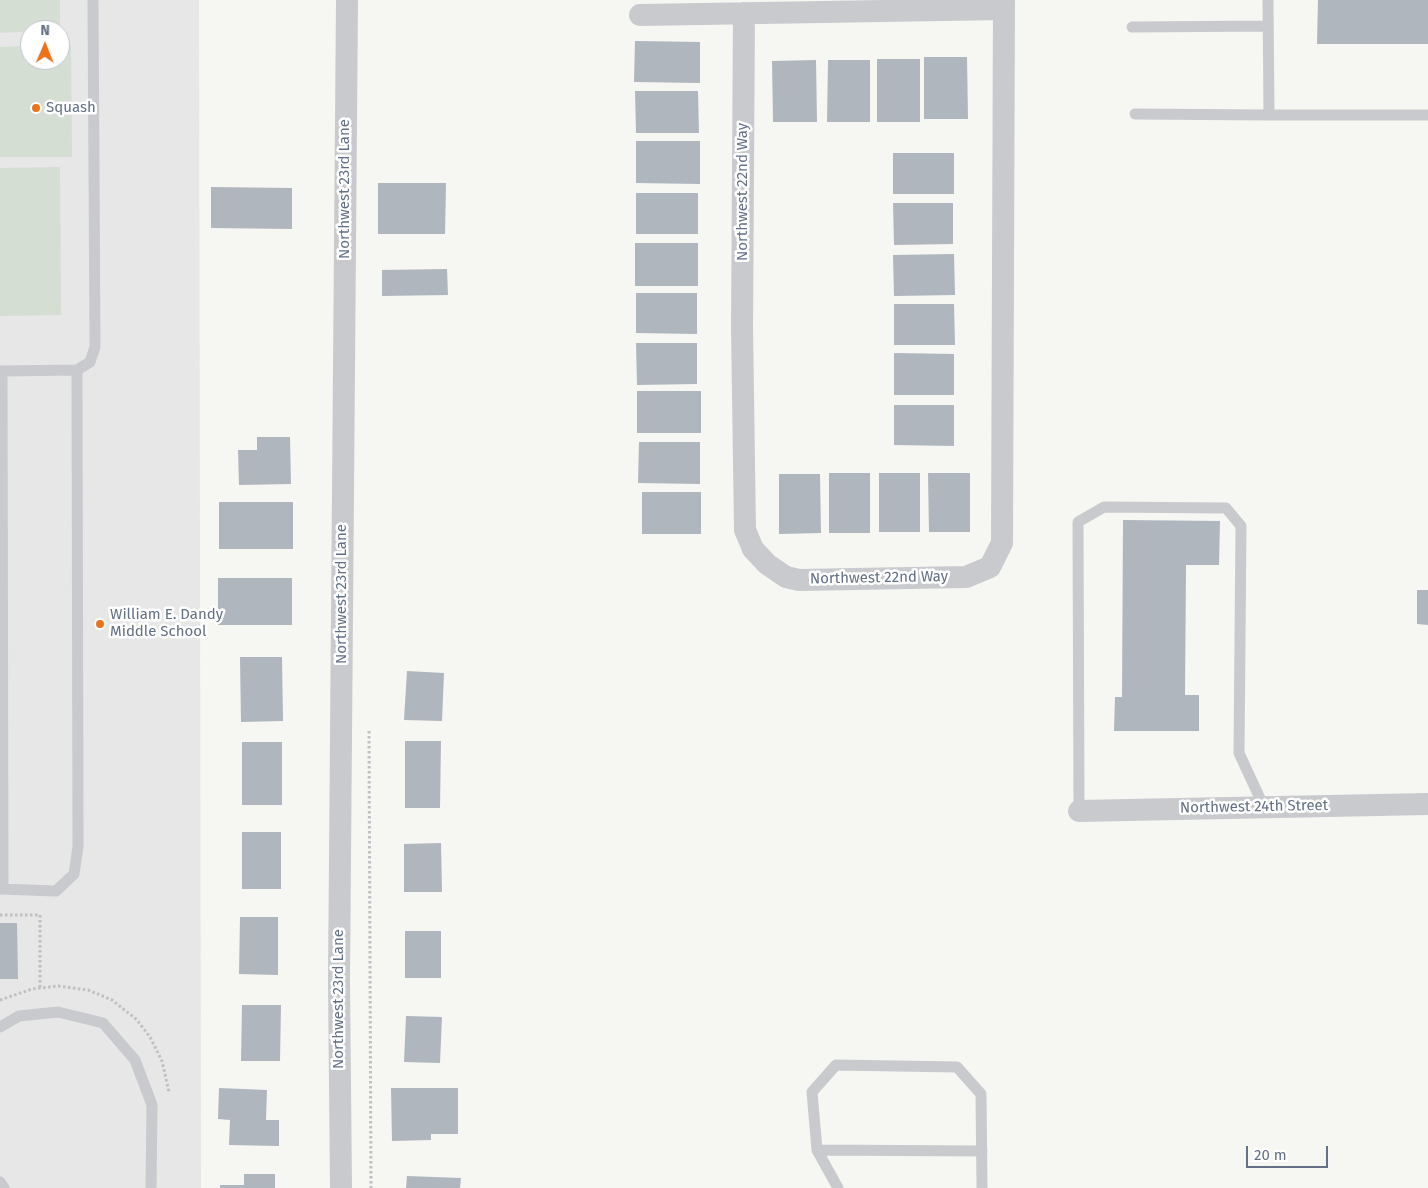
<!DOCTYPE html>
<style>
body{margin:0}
#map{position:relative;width:1428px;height:1188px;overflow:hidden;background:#f6f6f2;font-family:"Fira Sans",sans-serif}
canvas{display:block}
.north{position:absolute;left:20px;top:20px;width:50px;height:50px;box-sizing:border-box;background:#fff;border:1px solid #c1c6ce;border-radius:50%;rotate:1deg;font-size:14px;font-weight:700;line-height:20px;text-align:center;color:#637085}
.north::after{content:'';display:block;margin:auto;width:18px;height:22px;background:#ee711b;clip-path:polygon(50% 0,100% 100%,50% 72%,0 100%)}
.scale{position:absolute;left:1246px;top:1146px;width:82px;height:22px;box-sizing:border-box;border:2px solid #637085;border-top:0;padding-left:6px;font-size:15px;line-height:18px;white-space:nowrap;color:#637085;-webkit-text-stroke:4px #fff;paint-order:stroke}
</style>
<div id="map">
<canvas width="1428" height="1188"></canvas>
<div class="north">N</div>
<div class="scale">20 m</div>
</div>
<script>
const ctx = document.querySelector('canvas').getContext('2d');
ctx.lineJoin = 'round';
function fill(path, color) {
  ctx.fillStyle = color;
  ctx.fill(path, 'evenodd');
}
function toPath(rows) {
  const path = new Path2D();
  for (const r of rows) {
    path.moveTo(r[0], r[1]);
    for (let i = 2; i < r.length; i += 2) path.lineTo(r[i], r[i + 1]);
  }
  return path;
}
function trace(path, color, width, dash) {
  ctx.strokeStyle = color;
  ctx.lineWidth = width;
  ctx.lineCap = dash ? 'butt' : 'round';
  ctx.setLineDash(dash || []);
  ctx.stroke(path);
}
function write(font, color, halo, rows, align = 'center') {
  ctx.font = font + ' "Fira Sans",sans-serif';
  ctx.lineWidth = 5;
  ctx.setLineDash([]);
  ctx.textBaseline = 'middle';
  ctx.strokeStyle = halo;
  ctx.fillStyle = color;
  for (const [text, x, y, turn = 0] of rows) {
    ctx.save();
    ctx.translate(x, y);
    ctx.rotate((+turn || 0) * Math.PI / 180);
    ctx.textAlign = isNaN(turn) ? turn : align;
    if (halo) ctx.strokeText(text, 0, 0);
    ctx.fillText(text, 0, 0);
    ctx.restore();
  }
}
fill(toPath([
 [0,0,199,0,201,1188,0,1188],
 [30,30,60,30,60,60,30,60]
]), '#e6e7e6');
fill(toPath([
 [0,0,60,0,60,30,0,33],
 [30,46,30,60,60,60,60,46,71,46,72,157,0,157,0,47],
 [60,167,61,315,0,316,0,168]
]), '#d5ded3');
fill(toPath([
 [1318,0,1428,0,1428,44,1317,44],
 [635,41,700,42,700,83,634,82],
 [924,57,967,57,968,119,924,119],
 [877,59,920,59,920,122,877,122],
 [816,60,817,122,773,122,772,61],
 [828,60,870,60,870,122,827,122],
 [635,91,698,91,699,133,636,133],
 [636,141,700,141,700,184,636,183],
 [893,153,954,153,954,194,893,194],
 [378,183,446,183,445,234,378,234],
 [211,187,292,188,292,229,211,228],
 [636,193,698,193,698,234,636,234],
 [893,203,953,203,953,244,894,245],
 [635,243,698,243,698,286,635,286],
 [954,254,955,295,894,296,893,255],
 [447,269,448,295,382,296,382,270],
 [636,293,697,293,697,334,636,333],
 [894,304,954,304,955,345,894,345],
 [636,343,697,343,697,384,637,385],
 [894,353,954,354,954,395,894,395],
 [637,391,701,391,701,433,637,433],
 [894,405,954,405,954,446,894,445],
 [257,437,290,437,291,484,239,485,238,450,257,450],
 [639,442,700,442,700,484,638,483],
 [829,473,870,473,870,533,829,533],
 [879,473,920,473,920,532,879,532],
 [928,473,970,473,970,532,929,532],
 [779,474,820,474,821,533,779,534],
 [642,492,701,492,701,534,642,534],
 [219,502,293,502,293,549,219,549],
 [1123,520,1220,521,1219,565,1186,565,1185,695,1199,695,1199,731,1114,731,1115,697,1122,697],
 [218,578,292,578,292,625,218,625],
 [1417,590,1428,590,1428,625,1417,624],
 [240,657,282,657,283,721,241,722],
 [407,671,444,673,442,721,404,720],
 [405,741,441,741,440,808,405,808],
 [242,742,282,742,282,805,242,805],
 [242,832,281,832,281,889,242,889],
 [441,843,442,892,404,892,404,844],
 [240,917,278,917,278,975,239,974],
 [0,923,17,923,18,979,0,979],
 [405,931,441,931,441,978,405,978],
 [242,1005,281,1005,280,1061,241,1061],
 [406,1016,442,1017,440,1063,404,1062],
 [219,1088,267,1090,266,1120,279,1120,279,1146,229,1145,230,1120,218,1119],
 [391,1088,458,1088,458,1134,431,1134,431,1140,392,1141],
 [244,1174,275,1174,275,1188,220,1188,220,1185,244,1185],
 [407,1176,461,1178,460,1188,406,1188]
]), '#b0b6bd');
trace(toPath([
 [369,731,371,1188],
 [0,915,40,915,40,988],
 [0,1000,32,989,58,986,88,990,112,1000,136,1019,150,1037,162,1061,169,1092]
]), '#bfc0c3', 3, [2.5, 2.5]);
trace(toPath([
 [1132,27,1268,26],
 [1135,114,1269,115,1268,0],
 [1269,115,1428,115],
 [0,371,77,370,90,362,95,347,93,0],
 [2,371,3,889],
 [1079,811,1078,522,1104,507,1226,508,1241,526,1239,753,1264,807],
 [0,889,56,891,74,874,78,847,77,370],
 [0,1027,19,1016,58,1012,103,1023,135,1060,152,1105,151,1188],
 [817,1150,982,1151],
 [0,1182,4,1188],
 [838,1188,817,1150,812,1092,836,1065,957,1067,981,1094,982,1188]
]), '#c8cace', 11);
trace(toPath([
 [744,13,742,328,745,530,748,537,753,549,767,564,786,577,799,580,966,577,990,567,1002,543,1004,0],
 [640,15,1004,9],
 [1079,811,1428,804],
 [341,1188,339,980,347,0]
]), '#c8cace', 22);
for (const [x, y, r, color] of [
 [36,108,5,"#ee711b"],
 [100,624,5,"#ee711b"]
]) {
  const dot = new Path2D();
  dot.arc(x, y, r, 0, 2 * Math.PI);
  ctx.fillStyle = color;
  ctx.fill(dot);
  trace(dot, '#fff', 2);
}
write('15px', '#637085', '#fff', [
 ["Squash",46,108],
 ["William E. Dandy",110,615],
 ["Middle School",110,632]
], 'left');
write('15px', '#637085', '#fff', [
 ["Northwest 23rd Lane",345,189,-90],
 ["Northwest 22nd Way",743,192,-90],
 ["Northwest 22nd Way",879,578,-1],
 ["Northwest 23rd Lane",342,594,-90],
 ["Northwest 24th Street",1254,807,-1],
 ["Northwest 23rd Lane",339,999,-90]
]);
</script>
